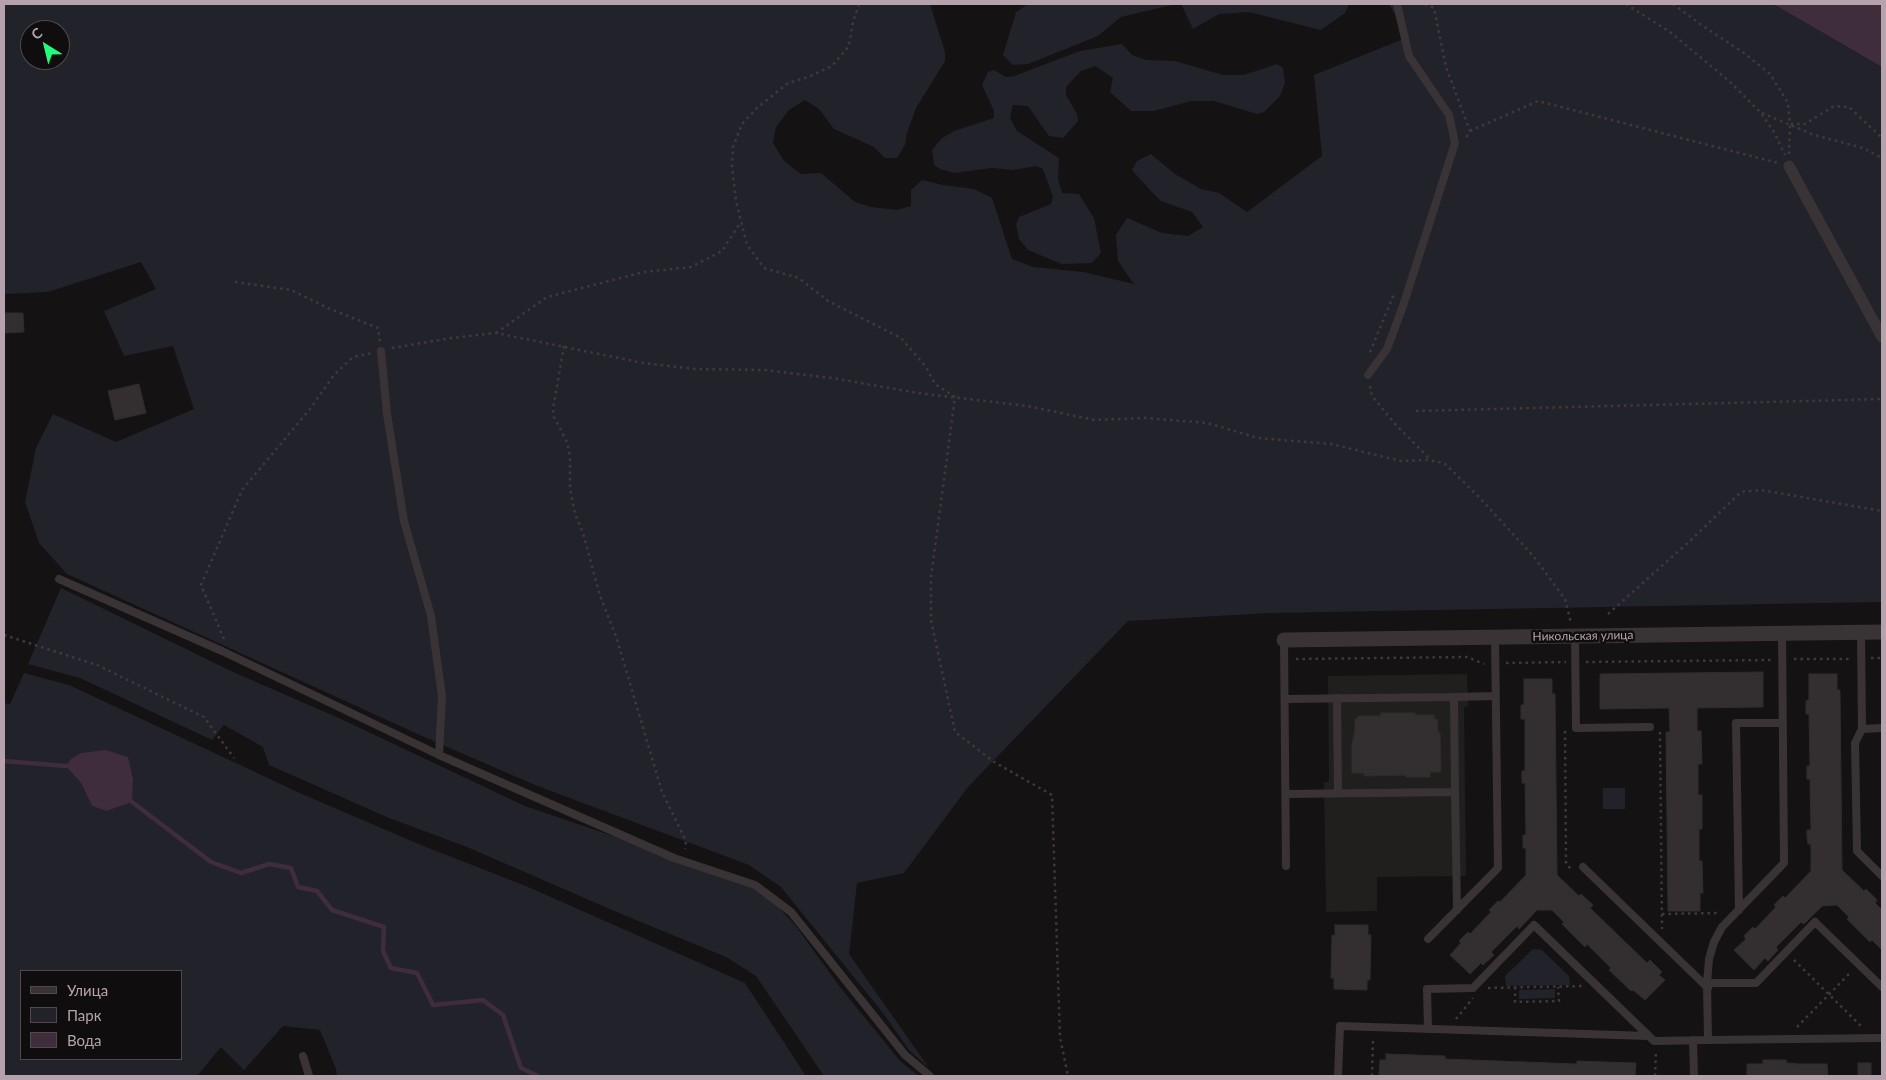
<!DOCTYPE html>
<meta charset="utf-8">
<style>
body{margin:0}
#map{position:relative;width:1886px;height:1080px;overflow:hidden;background:#141212;font-family:Lato,sans-serif}
canvas{display:block}
.frame{position:absolute;inset:0;border:5px solid #b5a2ad;pointer-events:none}
.legend{position:absolute;left:20px;top:970px;width:162px;height:90px;box-sizing:border-box;background:#0f0d0d;border:1px solid #51494d;margin:0;padding:6px 9px;list-style:none;font-size:15px;color:#b5a2ad}
.legend li{display:flex;align-items:center;gap:10px;height:25px}
.legend b{width:25px;border:1px solid #51494d}
.north{position:absolute;left:20px;top:20px;width:50px;height:50px;box-sizing:border-box;background:#0f0d0d;border:1px solid #51494d;border-radius:50%;rotate:324deg;font-size:14px;font-weight:700;line-height:20px;text-align:center;color:#b5a2ad}
.north::after{content:'';display:block;margin:auto;width:18px;height:22px;background:#22fc7d;clip-path:polygon(50% 0,100% 100%,50% 72%,0 100%)}
</style>
<div id="map">
<canvas width="1886" height="1080"></canvas>
<div class="frame"></div>
<ul class="legend">
<li><b style="height:6px;background:#393335"></b>Улица</li>
<li><b style="height:14px;background:#22222b"></b>Парк</li>
<li><b style="height:14px;background:#3f2d3c"></b>Вода</li>
</ul>
<div class="north">С</div>
</div>
<script>
const ctx = document.querySelector('canvas').getContext('2d');
ctx.lineJoin = 'round';
function fill(path, color) {
  ctx.fillStyle = color;
  ctx.fill(path, 'evenodd');
}
function toPath(rows) {
  const path = new Path2D();
  for (const r of rows) {
    path.moveTo(r[0], r[1]);
    for (let i = 2; i < r.length; i += 2) path.lineTo(r[i], r[i + 1]);
  }
  return path;
}
function trace(path, color, width, dash) {
  ctx.strokeStyle = color;
  ctx.lineWidth = width;
  ctx.lineCap = dash ? 'butt' : 'round';
  ctx.setLineDash(dash || []);
  ctx.stroke(path);
}
function write(font, color, halo, rows, align = 'center') {
  ctx.font = font + ' Lato,sans-serif';
  ctx.lineWidth = 5;
  ctx.setLineDash([]);
  ctx.textBaseline = 'middle';
  ctx.strokeStyle = halo;
  ctx.fillStyle = color;
  for (const [text, x, y, turn = 0] of rows) {
    ctx.save();
    ctx.translate(x, y);
    ctx.rotate((+turn || 0) * Math.PI / 180);
    ctx.textAlign = isNaN(turn) ? turn : align;
    if (halo) ctx.strokeText(text, 0, 0);
    ctx.fillText(text, 0, 0);
    ctx.restore();
  }
}
fill(toPath([
 [1467,674,1468,706,1464,707,1466,876,1377,877,1377,911,1326,912,1324,782,1329,782,1328,676]
]), '#211e1e');
fill(toPath([
 [4,4,930,4,945,52,945,61,916,108,907,133,905,145,897,158,885,158,874,147,834,129,819,109,805,100,789,110,776,127,773,143,784,161,801,174,821,173,855,202,871,207,897,210,911,206,911,190,922,180,943,185,974,189,992,198,1012,259,1033,267,1083,272,1134,284,1118,261,1116,235,1127,218,1162,233,1188,236,1203,227,1192,212,1161,201,1149,189,1132,170,1137,161,1151,154,1175,174,1201,189,1219,193,1247,212,1322,156,1314,75,1408,37,1389,4,1773,4,1882,67,1882,602,1270,613,1128,621,968,787,904,873,857,883,849,954,929,1068,909,1050,883,1013,781,887,749,865,535,785,422,736,67,574,39,543,25,502,36,448,53,414,116,442,194,409,173,346,124,356,104,311,156,289,141,262,48,292,4,294],
 [30,30,60,30,60,60,30,60],
 [1028,4,1176,4,1121,17,1098,36,1028,64,1013,65,1003,55,1016,12],
 [1181,4,1349,4,1345,13,1321,30,1249,12,1219,14,1193,29],
 [1122,44,1132,55,1146,60,1175,61,1223,75,1244,75,1277,64,1283,68,1285,83,1280,96,1264,112,1257,114,1214,101,1191,101,1154,111,1131,111,1110,92,1113,78,1095,66,1081,71,1066,87,1066,95,1077,114,1078,121,1063,138,1049,136,1028,106,1013,105,1010,118,1017,131,1059,158,1058,179,1062,193,1079,194,1094,218,1101,253,1092,263,1062,264,1028,250,1019,239,1016,224,1019,217,1051,204,1053,197,1043,169,1036,166,1014,170,992,168,954,173,940,169,934,165,932,150,941,139,954,131,994,118,994,111,982,85,988,72,994,70,1006,77,1014,76,1080,51],
 [61,588,231,671,341,719,525,806,715,871,766,894,795,925,840,987,900,1061,919,1076,824,1076,756,976,726,957,619,913,467,847,389,818,269,765,263,747,224,725,212,740,80,678,28,664],
 [24,673,69,685,302,794,421,845,526,886,745,983,806,1076,337,1076,336,1069,320,1030,283,1026,244,1070,221,1047,197,1076,4,1076,4,703,10,704],
 [66,765,106,811,92,806,81,783],
 [21,971,181,971,181,1059,21,1059],
 [1603,788,1625,788,1625,809,1603,809],
 [1533,949,1542,950,1569,976,1570,985,1506,986,1505,976],
 [1555,989,1555,998,1519,999,1519,990]
]), '#22222b');
fill(toPath([
 [1773,4,1882,4,1882,67],
 [106,750,128,757,133,779,132,802,106,811,92,806,81,783,66,766,71,759,81,753]
]), '#3f2d3c');
trace(toPath([
 [4,761,66,766],
 [132,802,211,862,241,873,269,864,291,868,298,887,317,891,332,910,384,927,383,951,391,968,417,973,433,1005,483,1000,503,1015,521,1068,538,1076]
]), '#3f2d3c', 4.5);
const building = toPath([
 [4,313,23,313,24,332,4,333,4,313],
 [139,384,146,413,115,420,108,391,139,384],
 [1763,672,1763,707,1697,708,1697,731,1701,731,1702,764,1698,764,1698,795,1702,795,1702,829,1699,829,1699,861,1702,861,1703,893,1700,893,1700,911,1668,911,1666,732,1670,732,1669,708,1600,709,1600,674,1763,672],
 [1809,674,1837,674,1837,690,1840,690,1842,870,1864,891,1866,889,1877,900,1875,903,1882,910,1882,950,1872,940,1870,942,1847,919,1849,917,1837,905,1822,906,1804,924,1801,922,1776,947,1778,950,1768,961,1765,958,1754,970,1734,950,1746,939,1744,936,1753,927,1755,929,1776,907,1774,905,1783,896,1785,898,1811,871,1811,844,1808,844,1807,837,1807,830,1811,830,1810,779,1807,779,1807,766,1810,766,1809,714,1806,714,1806,701,1809,700,1809,674],
 [1524,679,1552,679,1552,694,1555,694,1557,875,1579,896,1581,894,1593,905,1590,908,1647,963,1650,960,1662,972,1659,975,1665,980,1645,1000,1633,990,1631,991,1609,970,1611,968,1587,944,1585,947,1562,924,1564,922,1552,910,1537,910,1519,929,1517,926,1491,952,1494,955,1483,965,1481,963,1470,974,1450,955,1461,943,1459,941,1468,932,1470,934,1491,912,1489,910,1498,901,1500,902,1526,875,1526,848,1523,848,1523,835,1526,835,1525,783,1522,783,1522,771,1525,771,1525,719,1521,719,1521,705,1524,705,1524,679],
 [1381,713,1415,713,1415,715,1434,715,1434,719,1437,719,1438,733,1440,733,1441,772,1430,772,1430,777,1406,777,1406,775,1364,776,1364,773,1352,773,1352,744,1355,731,1355,719,1358,719,1358,716,1381,716,1381,713],
 [1335,925,1368,925,1368,935,1371,935,1370,980,1367,980,1367,990,1334,989,1334,978,1331,978,1332,935,1335,936,1335,925],
 [1386,1054,1445,1056,1445,1059,1577,1064,1577,1061,1636,1063,1635,1076,1379,1076,1380,1060,1386,1060,1386,1054],
 [1763,1060,1786,1060,1787,1063,1799,1064,1827,1064,1828,1076,1747,1076,1747,1064,1763,1064,1763,1060],
 [1858,1063,1871,1063,1871,1076,1858,1076,1858,1063]
]);
fill(building, '#332f30');
trace(building, '#302c2d', 1);
trace(toPath([
 [859,4,853,22,849,46,832,66,808,77,788,83,757,108,742,124,733,147,732,165,736,201,747,245,764,268,799,278,828,301,901,338,926,367,935,384,955,397,931,577,931,620,955,732,994,762,1052,795,1060,1037,1068,1076],
 [1425,4,1434,8,1446,67,1470,131,1466,138],
 [1626,4,1670,32,1729,81,1761,113,1774,132,1785,155],
 [1673,4,1703,26,1744,53,1770,74,1788,103,1790,124,1805,124,1834,106,1849,107,1882,138],
 [1762,113,1814,135,1863,148,1882,158],
 [1470,131,1538,101,1778,163],
 [1789,154,1790,125],
 [235,282,291,290,328,308,378,328,380,342],
 [496,333,547,297,644,272,691,267,722,251,740,223],
 [564,346,553,409,554,417,567,442,570,456,570,489,575,514,583,533,600,596,616,636,662,792,686,841,685,849],
 [392,348,451,338,496,333,643,363,695,369,764,370,832,378,918,393,1027,406,1095,420,1146,418,1207,423,1258,438,1331,444,1401,461,1428,460,1444,463,1479,497,1534,557,1565,599,1571,623],
 [1370,352,1394,294],
 [1370,386,1372,396,1395,424,1427,456,1428,460],
 [1416,411,1882,399],
 [1608,614,1691,540,1741,492,1761,490,1882,511],
 [4,635,97,665,204,717,234,758],
 [224,639,201,585,242,490,310,409,334,375,353,357,372,353],
 [1871,658,1882,658],
 [1296,659,1467,657,1484,664],
 [1794,659,1851,659],
 [1586,662,1771,660],
 [1506,663,1566,662],
 [1565,731,1566,864,1572,870],
 [1660,732,1662,929],
 [1662,914,1720,913],
 [1794,960,1863,1028],
 [1515,987,1515,1002,1559,1001,1558,987],
 [1488,988,1582,986],
 [1456,1019,1473,998],
 [1797,1027,1851,972],
 [1372,1076,1373,1038],
 [1655,1076,1656,1050]
]), '#40393c', 2.5, [2.5, 4]);
trace(toPath([
 [381,351,387,414,404,521,431,616,442,696,439,755],
 [1368,375,1387,349,1403,306,1455,143,1449,115,1409,56,1397,4],
 [59,579,222,651,439,755,674,858,755,885,791,912,905,1055,930,1076],
 [1861,632,1862,729,1882,728],
 [1782,633,1784,863,1722,927,1714,942,1709,959,1707,983,1708,1040,1882,1038],
 [1575,636,1576,728,1650,727],
 [1284,640,1286,866],
 [1337,698,1338,793],
 [1285,699,1454,697],
 [1862,729,1855,743,1857,851,1882,876],
 [1455,792,1457,910],
 [1286,794,1455,792,1454,697,1496,696],
 [1583,867,1708,988],
 [1739,910,1736,723,1782,723],
 [1428,939,1498,868,1495,637],
 [1707,983,1756,983,1815,922,1882,987],
 [1428,1029,1427,989,1473,988,1534,925,1654,1041,1708,1040],
 [1693,1040,1694,1076],
 [303,1056,309,1076],
 [1338,1076,1340,1026,1648,1036]
]), '#393335', 8);
trace(toPath([
 [1789,166,1882,337]
]), '#393335', 11);
trace(toPath([
 [1284,640,1882,632]
]), '#393335', 15);
write('12px', '#b5a2ad', '#0f0d0d', [
 ["Никольская улица",1583,636,-1]
]);
</script>
